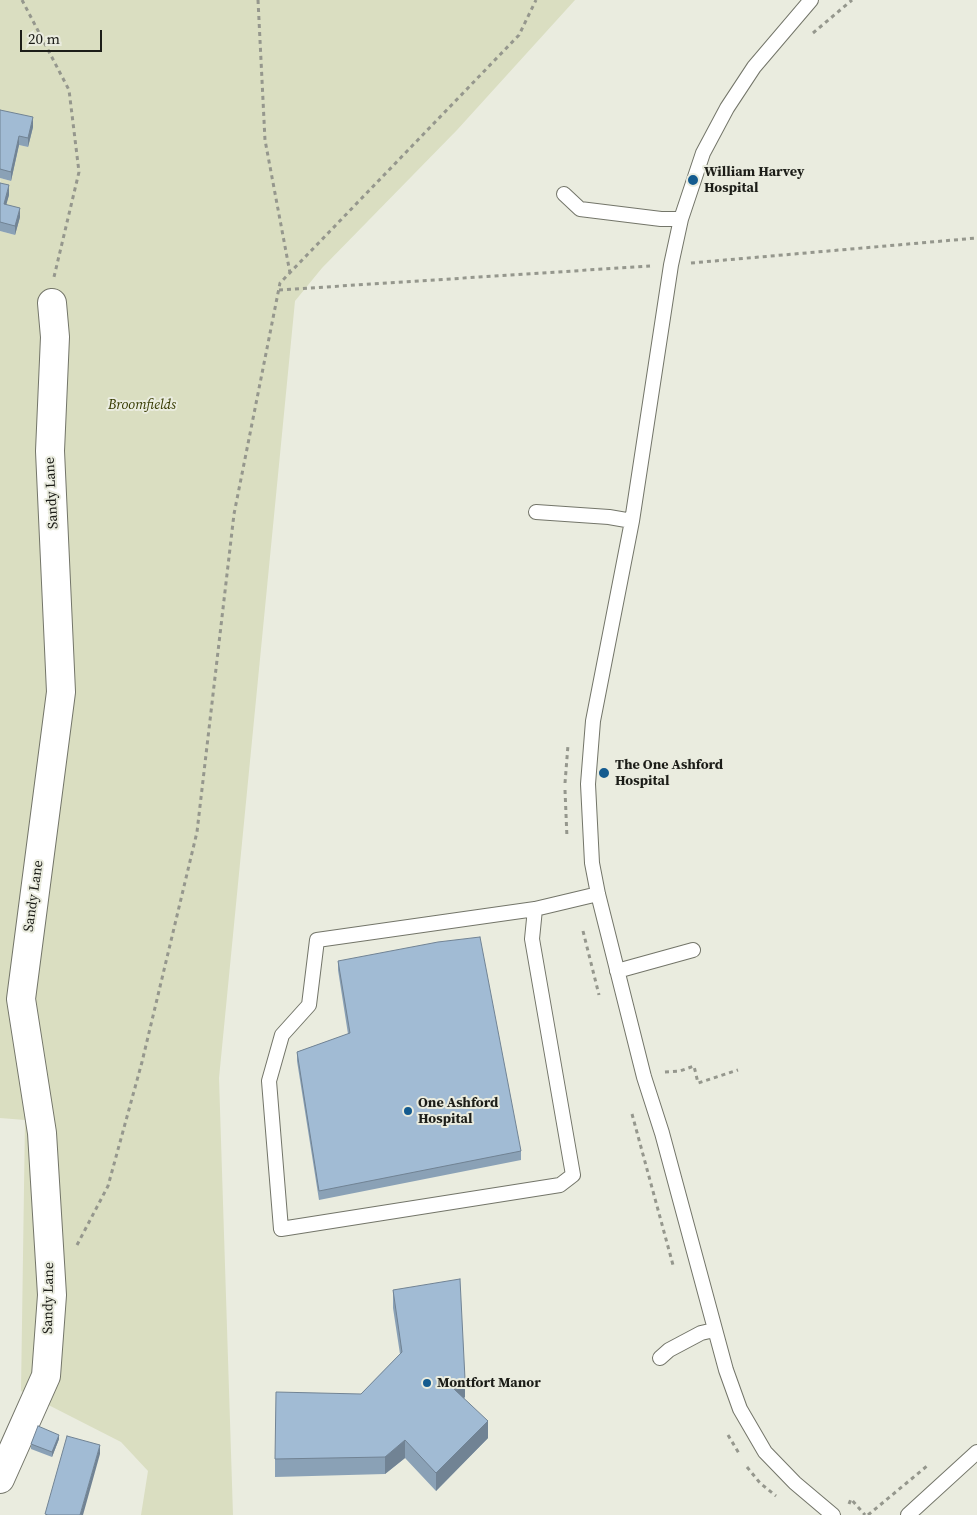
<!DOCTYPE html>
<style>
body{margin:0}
#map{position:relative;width:977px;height:1515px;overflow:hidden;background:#eaecdf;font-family:"Source Serif 4",serif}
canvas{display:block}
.scale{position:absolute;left:20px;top:30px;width:82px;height:22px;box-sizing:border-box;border:2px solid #1c1d18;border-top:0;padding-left:6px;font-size:15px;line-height:18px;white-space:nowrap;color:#1c1d18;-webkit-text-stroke:4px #eaecdf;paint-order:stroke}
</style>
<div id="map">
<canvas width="977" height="1515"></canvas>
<div class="scale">20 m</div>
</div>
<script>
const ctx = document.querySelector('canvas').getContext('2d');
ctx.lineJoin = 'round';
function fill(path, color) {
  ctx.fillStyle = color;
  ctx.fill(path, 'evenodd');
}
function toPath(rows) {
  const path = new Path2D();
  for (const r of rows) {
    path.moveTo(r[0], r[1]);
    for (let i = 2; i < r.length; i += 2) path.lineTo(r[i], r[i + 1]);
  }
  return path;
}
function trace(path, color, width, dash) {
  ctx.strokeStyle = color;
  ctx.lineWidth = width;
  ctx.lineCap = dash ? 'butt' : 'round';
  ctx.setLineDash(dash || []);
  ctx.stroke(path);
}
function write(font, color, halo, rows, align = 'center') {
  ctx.font = font + ' "Source Serif 4",serif';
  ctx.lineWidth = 4;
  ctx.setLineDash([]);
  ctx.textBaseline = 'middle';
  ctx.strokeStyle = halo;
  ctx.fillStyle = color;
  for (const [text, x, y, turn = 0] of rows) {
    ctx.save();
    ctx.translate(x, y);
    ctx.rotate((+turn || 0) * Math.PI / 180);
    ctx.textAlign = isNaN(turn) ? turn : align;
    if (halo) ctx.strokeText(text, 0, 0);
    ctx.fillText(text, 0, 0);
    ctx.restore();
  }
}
fill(toPath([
 [0,0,575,0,457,130,322,268,295,301,219,1078,233,1515,141,1515,148,1471,121,1442,21,1391,25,1120,0,1118,0,231,15,235,4,213,0,178,11,181,19,145,28,147,0,120]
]), '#dadec1');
const service = toPath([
 [811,0,754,67,727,108,703,153,681,219,671,265,632,521,593,721,588,784,592,863,598,894,644,1077,662,1133,726,1370,740,1409,765,1452,795,1483,833,1515],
 [564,194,580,209,661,219,681,219],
 [536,512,609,517,632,521],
 [535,909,532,939,573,1175,560,1185,281,1229,269,1081,282,1035,309,1005,317,940,535,909,598,894],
 [617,971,693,950],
 [660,1358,669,1350,701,1333,714,1330],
 [908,1515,977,1452]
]);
const minor = toPath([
 [0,1479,46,1376,52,1295,42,1133,21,999,61,692,50,451,55,337,52,303]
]);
trace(service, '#737569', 16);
trace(minor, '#737569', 30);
trace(toPath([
 [22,0,69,90,79,172,54,277],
 [258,0,265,140,290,273],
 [813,33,852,0],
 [691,263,977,238],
 [279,290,650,266],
 [565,783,568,745],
 [565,790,567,838],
 [583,931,599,995],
 [665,1072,680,1071,694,1066,698,1083,738,1070],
 [632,1114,673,1265],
 [77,1245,108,1186,142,1062,197,832,234,514,280,283,519,35,536,0],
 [728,1435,740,1455],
 [747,1467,760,1483,776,1496],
 [849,1504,851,1499,865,1515],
 [868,1515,927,1466]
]), '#95978d', 3, [4, 4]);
trace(service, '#fff', 14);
trace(minor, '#fff', 28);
fill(toPath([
 [0,110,33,127,28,147,19,145,11,181,0,178],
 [0,183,9,195,6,204,20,217,15,235,0,231],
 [338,961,521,1151,521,1160,319,1200,297,1061,297,1052,348,1034,338,970],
 [393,1290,465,1397,464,1398,488,1438,436,1491,405,1458,385,1474,275,1477,275,1459,361,1394,400,1354,393,1308],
 [59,1439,52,1457,31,1449,31,1444]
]), '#8aa1b6');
fill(toPath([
 [33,117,33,127,28,147,28,138],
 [19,136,19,145,11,181,11,172],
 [9,185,9,195,4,213,4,204],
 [20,208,20,217,15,235,15,226],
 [465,1379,465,1397,454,1406,454,1389],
 [488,1421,488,1438,436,1491,436,1473],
 [59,1435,59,1439,52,1457,52,1452],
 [405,1440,405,1458,385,1474,385,1457],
 [100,1445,100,1454,83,1515,80,1515]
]), '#718394');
const building = toPath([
 [0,110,33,117,28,138,19,136,11,172,0,169,0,110],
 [0,183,9,185,4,204,20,208,15,226,0,222,0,183],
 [480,937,521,1151,319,1191,297,1052,350,1033,338,961,438,942,480,937],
 [460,1279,465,1379,454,1389,488,1421,436,1473,405,1440,385,1457,275,1459,276,1392,361,1394,402,1352,393,1290,460,1279],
 [38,1426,59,1435,52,1452,31,1444,38,1426],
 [67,1436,100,1445,80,1515,48,1515,45,1514,67,1436]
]);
fill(building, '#a1bbd4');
trace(building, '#718394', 1);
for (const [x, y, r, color] of [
 [693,180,6,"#145b8f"],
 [604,773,6,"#145b8f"],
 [408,1111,5,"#145b8f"],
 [427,1383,5,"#145b8f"]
]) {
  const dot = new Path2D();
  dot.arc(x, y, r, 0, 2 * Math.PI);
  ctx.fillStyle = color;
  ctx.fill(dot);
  trace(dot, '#eaecdf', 2);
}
write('bold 14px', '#1c1d18', '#eaecdf', [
 ["William Harvey",704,172],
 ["Hospital",704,188],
 ["The One Ashford",615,765],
 ["Hospital",615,781],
 ["One Ashford",418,1103],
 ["Hospital",418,1119],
 ["Montfort Manor",437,1383]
], 'left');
write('italic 14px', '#363a00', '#eaecdf', [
 ["Broomfields",142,405]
]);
write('14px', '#1c1d18', '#eaecdf', [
 ["Sandy Lane",52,493,-93],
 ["Sandy Lane",34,896,-82],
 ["Sandy Lane",49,1298,-89]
]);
</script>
